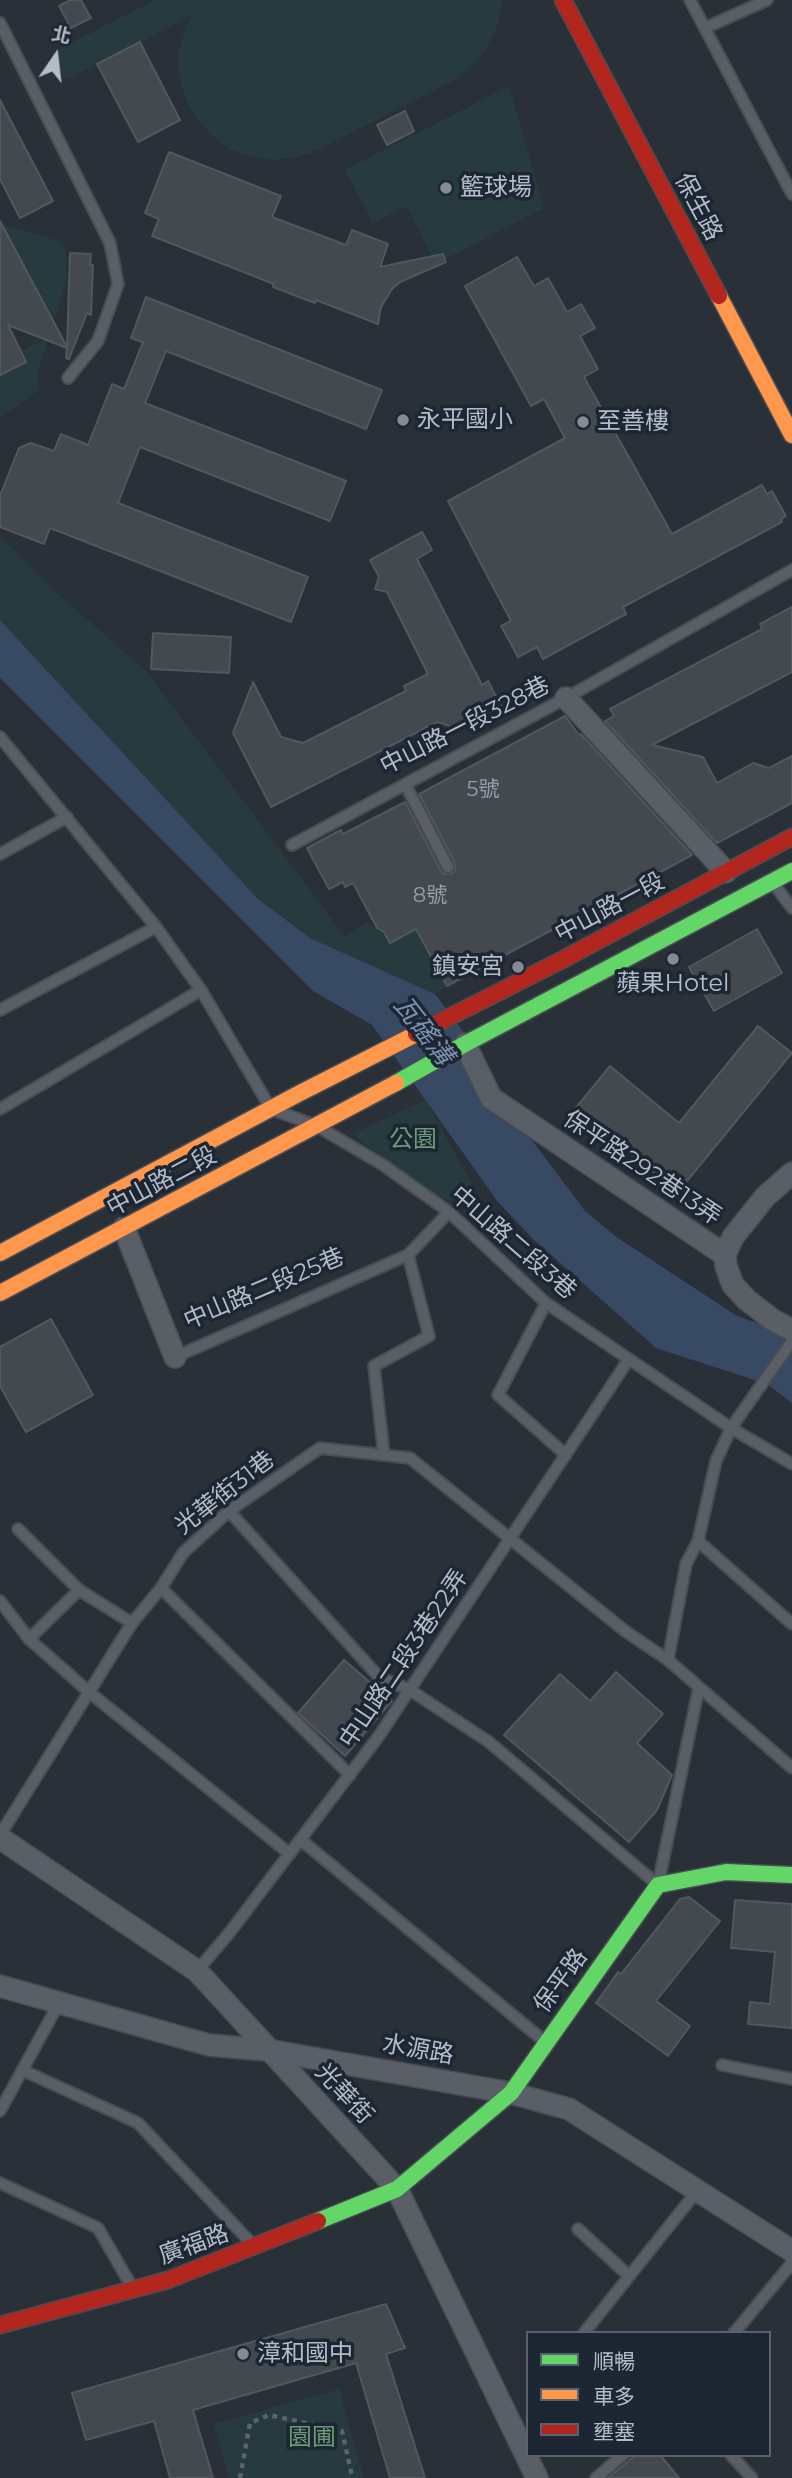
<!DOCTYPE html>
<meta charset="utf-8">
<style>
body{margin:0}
#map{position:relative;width:792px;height:2478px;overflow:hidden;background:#2a3038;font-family:Montserrat,"Noto Sans TC",sans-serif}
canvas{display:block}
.legend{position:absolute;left:526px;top:2331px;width:245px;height:126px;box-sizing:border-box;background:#1d2633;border:2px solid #59626f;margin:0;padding:9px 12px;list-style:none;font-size:21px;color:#b4bcc9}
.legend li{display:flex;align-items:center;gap:14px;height:35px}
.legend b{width:35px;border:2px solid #59626f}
.north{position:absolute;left:21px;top:21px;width:70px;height:70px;-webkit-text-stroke:5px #1d2633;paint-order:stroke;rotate:14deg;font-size:19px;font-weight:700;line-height:28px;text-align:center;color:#b4bcc9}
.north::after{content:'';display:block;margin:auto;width:24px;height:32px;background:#b4bcc9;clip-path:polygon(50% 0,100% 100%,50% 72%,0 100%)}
</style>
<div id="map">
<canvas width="792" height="2478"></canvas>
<ul class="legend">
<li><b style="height:9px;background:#63d668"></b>順暢</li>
<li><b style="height:9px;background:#ff974d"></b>車多</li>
<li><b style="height:9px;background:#b3261e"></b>壅塞</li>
</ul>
<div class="north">北</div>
</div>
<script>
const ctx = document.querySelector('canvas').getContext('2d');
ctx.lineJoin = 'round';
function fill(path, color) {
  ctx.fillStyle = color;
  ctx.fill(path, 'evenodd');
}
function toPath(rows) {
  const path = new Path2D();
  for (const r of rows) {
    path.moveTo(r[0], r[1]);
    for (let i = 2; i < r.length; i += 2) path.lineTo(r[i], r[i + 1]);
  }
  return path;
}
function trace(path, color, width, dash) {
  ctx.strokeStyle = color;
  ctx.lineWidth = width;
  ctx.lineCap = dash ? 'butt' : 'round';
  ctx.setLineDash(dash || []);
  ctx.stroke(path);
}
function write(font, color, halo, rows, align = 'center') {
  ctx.font = font + ' Montserrat,"Noto Sans TC",sans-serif';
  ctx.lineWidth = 7;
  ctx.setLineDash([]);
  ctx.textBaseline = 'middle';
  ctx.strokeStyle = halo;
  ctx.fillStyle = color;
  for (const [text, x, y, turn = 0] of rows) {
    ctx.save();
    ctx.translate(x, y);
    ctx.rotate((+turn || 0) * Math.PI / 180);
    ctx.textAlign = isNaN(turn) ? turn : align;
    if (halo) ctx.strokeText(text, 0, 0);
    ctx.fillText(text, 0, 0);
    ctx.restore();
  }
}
fill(toPath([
 [155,0,501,0,501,9,496,31,485,51,469,69,450,82,320,149,298,157,275,160,252,157,230,149,211,135,196,118,185,97,179,75,179,52,185,29,191,16,66,80,52,53],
 [509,86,544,208,436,264,406,206,373,223,345,170],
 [0,224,59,241,66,251,66,283,37,373,39,390,0,418,0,371,2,374,26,362,21,351,44,339,32,316,40,297],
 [0,536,50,587,146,671,345,937,367,922,384,932,391,943,424,925,423,942,447,986,435,994,310,938,258,899,0,620],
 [425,1100,473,1185,451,1202,424,1188,352,1134],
 [339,2389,364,2478,229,2478,214,2424]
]), '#273a3e');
fill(toPath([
 [0,620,258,899,310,938,435,994,483,1058,517,1120,585,1211,615,1236,737,1316,792,1335,792,1403,767,1384,656,1348,532,1238,498,1202,372,1025,313,991,0,678]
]), '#384963');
const building = toPath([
 [70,0,81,0,91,18,71,28,59,6,70,0],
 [140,42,180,120,138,142,97,64,140,42],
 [0,100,53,201,20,218,0,179,0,100],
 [405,111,414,131,387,145,377,125,405,111],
 [169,152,281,196,272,217,346,245,352,230,388,244,380,267,443,254,446,262,400,282,392,289,381,307,378,324,316,300,315,303,273,287,274,284,152,236,159,219,145,213,169,152],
 [0,221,67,347,70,253,91,254,90,265,93,265,91,315,87,313,69,359,66,358,67,348,8,325,26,362,0,375,0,221],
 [517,257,534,286,548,278,567,312,581,304,595,328,580,336,598,369,584,377,672,534,762,485,767,494,772,491,786,516,781,519,782,522,623,607,626,614,543,659,537,647,518,657,501,626,511,621,448,501,565,438,544,399,531,406,465,286,517,257],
 [146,297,382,390,366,429,166,351,145,403,346,481,330,521,140,447,118,503,308,577,291,622,50,528,44,544,0,527,0,496,19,448,31,443,54,451,61,434,88,445,112,384,124,389,143,342,131,338,146,297],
 [422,532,432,550,417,559,482,685,488,681,501,706,457,728,437,722,271,807,233,733,253,682,281,737,303,743,406,691,404,686,428,674,387,592,375,589,379,577,370,560,422,532],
 [792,607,792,672,652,745,703,757,717,783,753,763,769,768,792,756,792,803,717,843,605,721,614,716,610,709,762,629,760,624,792,607],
 [153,633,231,637,229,673,151,669,153,633],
 [565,716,579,735,581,734,692,855,447,986,416,929,390,943,384,932,377,928,353,883,345,887,343,882,329,889,307,848,341,830,343,834,405,802,441,871,444,874,451,874,455,871,455,863,419,794,565,716],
 [757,929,782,973,714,1011,689,967,757,929],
 [758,1026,792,1053,678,1192,575,1109,610,1066,679,1123,758,1026],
 [51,1319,93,1395,26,1432,0,1386,0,1347,51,1319],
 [344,1660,392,1701,345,1756,298,1713,344,1660],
 [616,1672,663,1714,637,1743,672,1775,657,1810,629,1842,504,1735,560,1674,590,1701,616,1672],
 [689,1897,720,1921,656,2001,690,2026,668,2056,596,2003,618,1972,621,1974,680,1899,689,1897],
 [735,1900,792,1904,792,2028,748,2024,750,2002,770,2004,775,1952,731,1948,735,1900],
 [386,2304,405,2348,386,2354,425,2478,390,2478,356,2363,193,2410,213,2478,170,2478,154,2421,86,2440,72,2393,386,2304],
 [636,2455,660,2455,679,2478,608,2478,636,2455]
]);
fill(building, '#444950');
trace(building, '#52575f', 2);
const lane = toPath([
 [690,0,792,194],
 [0,23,110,243,118,284,98,341,68,378],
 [705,28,767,0],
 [0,737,156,927,201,990,271,1109,317,1126,383,1165,449,1212,546,1303,731,1428,792,1464],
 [406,786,448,867],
 [292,845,566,698,792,570],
 [0,854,67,817],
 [773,883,792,908],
 [0,1010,156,927],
 [0,1109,201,990],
 [546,1303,498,1395,566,1455],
 [175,1357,408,1255,449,1212],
 [384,1455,374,1366,429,1336,408,1255],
 [229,1511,379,1677,410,1690,489,1742,658,1885,699,1687],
 [18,1529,79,1590,132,1623],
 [698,1541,792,1624],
 [161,1588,350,1775],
 [0,1601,29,1639,89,1692,290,1854],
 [29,1639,79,1590],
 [668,1660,686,1564,698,1541,716,1461,731,1428,792,1341],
 [0,1835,132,1623,161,1588,183,1553,229,1511,320,1448,410,1458,625,1631,668,1660,792,1768],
 [301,1840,544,2041],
 [197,1971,230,1932,379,1736,629,1359],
 [722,2065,792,2079],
 [22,2070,138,2123,253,2245],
 [0,2111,59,2003],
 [0,2183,98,2228,132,2287],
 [578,2229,629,2276],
 [584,2333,697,2191],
 [734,2333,792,2263],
 [731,2455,752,2478],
 [596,2478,623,2455]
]);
const street = toPath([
 [566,698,726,872],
 [465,1044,491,1098,725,1255],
 [792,1173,765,1197,733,1237,725,1255,726,1266,733,1285,747,1300,773,1320,792,1330],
 [124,1228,175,1357],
 [0,1838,197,1971,397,2189,537,2478],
 [0,1986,209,2045,267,2050,511,2093,569,2109,792,2251]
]);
const fast = toPath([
 [396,1083,465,1044,792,871],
 [318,2221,397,2189,511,2093,658,1885,726,1872,792,1875]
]);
const slow = toPath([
 [719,296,792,435],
 [0,1253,298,1094,416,1034],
 [0,1293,396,1083]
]);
const jam = toPath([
 [563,0,719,296],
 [416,1034,560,961,792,837],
 [0,2325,168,2280,318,2221]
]);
trace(lane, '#484c53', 14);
trace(street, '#484c53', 24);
trace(fast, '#484c53', 19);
trace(slow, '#484c53', 19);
trace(jam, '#484c53', 19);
trace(toPath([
 [240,2478,250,2423,269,2415,342,2431,352,2476,350,2478]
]), '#5d636a', 4.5, [5, 5]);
trace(lane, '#5a5e66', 10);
trace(street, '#5a5e66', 21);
trace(fast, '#63d668', 16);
trace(slow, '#ff974d', 16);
trace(jam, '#b3261e', 16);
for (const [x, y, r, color] of [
 [446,188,7,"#848b96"],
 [403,420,7,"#848b96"],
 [583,422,7,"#848b96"],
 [673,959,7,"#848b96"],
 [518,967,7,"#848b96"],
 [243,2354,7,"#848b96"]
]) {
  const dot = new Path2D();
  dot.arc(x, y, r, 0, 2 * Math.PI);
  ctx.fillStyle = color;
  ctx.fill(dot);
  trace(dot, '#1d2633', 2.5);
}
write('21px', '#989fab', null, [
 ["5號",483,790],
 ["8號",430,896]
]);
write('24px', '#b4bcc9', '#1d2633', [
 ["籃球場",460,188],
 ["永平國小",417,420],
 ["至善樓",597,422],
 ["鎮安宮",504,967,"right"],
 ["蘋果Hotel",673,984,"center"],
 ["漳和國中",257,2354]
], 'left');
write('24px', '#b4bcc9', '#1d2633', [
 ["保生路",698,207,62],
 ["中山路一段328巷",465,726,-27],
 ["中山路一段",610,908,-28],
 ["保平路292巷13弄",642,1168,34],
 ["中山路二段",162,1182,-28],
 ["中山路二段3巷",513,1243,41],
 ["中山路二段25巷",264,1289,-23],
 ["光華街31巷",225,1493,-38],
 ["中山路二段3巷22弄",404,1659,-56],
 ["保平路",561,1981,-54],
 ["水源路",418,2050,10],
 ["光華街",344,2094,47],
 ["廣福路",194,2245,-20]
]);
write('24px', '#6b9a76', '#1d2633', [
 ["公園",413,1140],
 ["園圃",312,2438]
]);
write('italic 26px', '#7c92b1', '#1d2633', [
 ["瓦磘溝",423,1031,52]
]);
</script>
